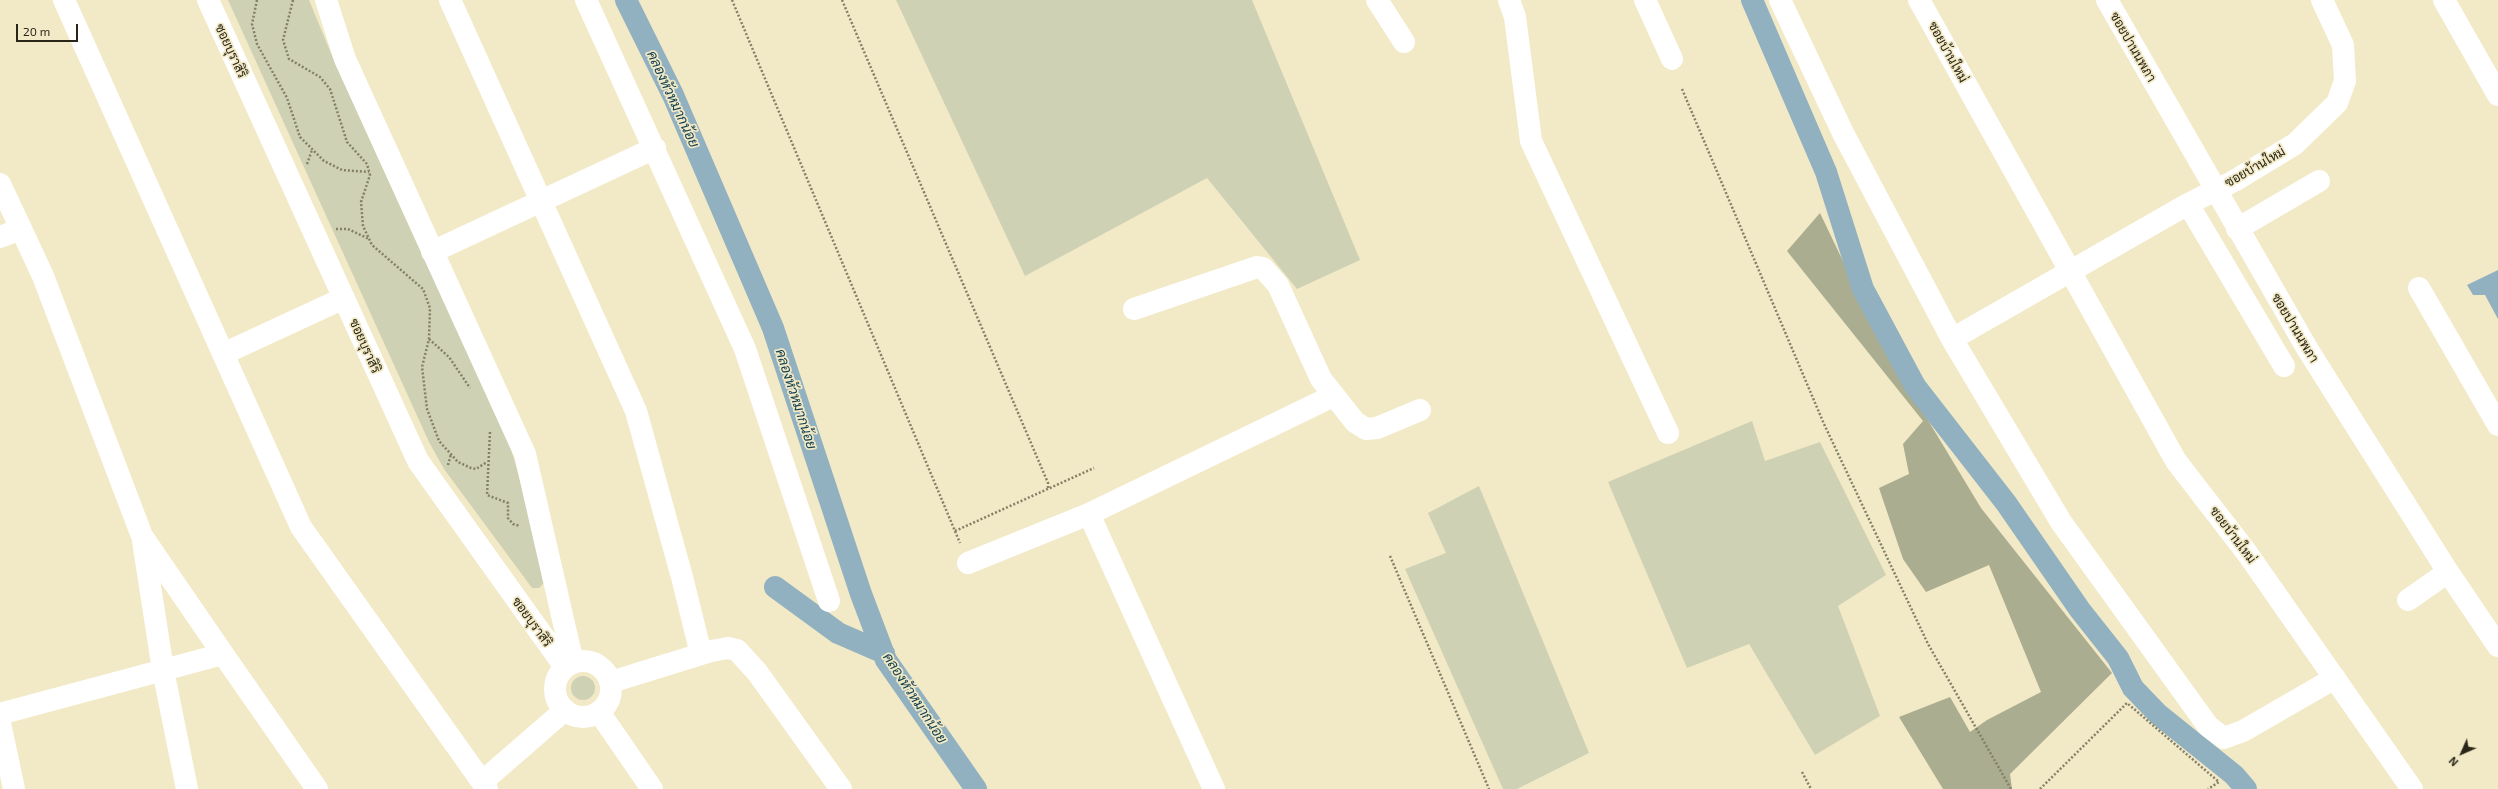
<!DOCTYPE html>
<meta charset="utf-8">
<style>
body{margin:0}
#map{position:relative;width:2498px;height:789px;overflow:hidden;background:#f2e9c6;font-family:"Exo 2",sans-serif}
canvas{display:block}
.north{position:absolute;left:2442px;top:733px;width:40px;height:40px;-webkit-text-stroke:3px #f2e9c6;paint-order:stroke;rotate:225deg;font-size:11px;font-weight:700;line-height:16px;text-align:center;color:#292518}
.north::after{content:'';display:block;margin:auto;width:14px;height:18px;background:#292518;clip-path:polygon(50% 0,100% 100%,50% 72%,0 100%)}
.scale{position:absolute;left:16px;top:24px;width:62px;height:18px;box-sizing:border-box;border:2px solid #292518;border-top:0;padding-left:5px;font-size:12px;line-height:14px;white-space:nowrap;color:#292518;-webkit-text-stroke:3px #f2e9c6;paint-order:stroke}
</style>
<div id="map">
<canvas width="2498" height="789"></canvas>
<div class="north">N</div>
<div class="scale">20 m</div>
</div>
<script>
const ctx = document.querySelector('canvas').getContext('2d');
ctx.lineJoin = 'round';
function fill(path, color) {
  ctx.fillStyle = color;
  ctx.fill(path, 'evenodd');
}
function toPath(rows) {
  const path = new Path2D();
  for (const r of rows) {
    if (r.length === 3) {
      path.moveTo(r[0] + r[2], r[1]);
      path.arc(r[0], r[1], r[2], 0, 2 * Math.PI);
      continue;
    }
    path.moveTo(r[0], r[1]);
    for (let i = 2; i < r.length; i += 2) path.lineTo(r[i], r[i + 1]);
  }
  return path;
}
function trace(path, color, width, dash) {
  ctx.strokeStyle = color;
  ctx.lineWidth = width;
  ctx.lineCap = dash ? 'butt' : 'round';
  ctx.setLineDash(dash || []);
  ctx.stroke(path);
}
function write(font, color, halo, rows, align = 'center') {
  ctx.font = font + ' "Exo 2",Sarabun,sans-serif';
  ctx.lineWidth = 3.5;
  ctx.setLineDash([]);
  ctx.textBaseline = 'middle';
  ctx.strokeStyle = halo;
  ctx.fillStyle = color;
  for (const [text, x, y, turn = 0] of rows) {
    ctx.save();
    ctx.translate(x, y);
    ctx.rotate((+turn || 0) * Math.PI / 180);
    ctx.textAlign = isNaN(turn) ? turn : align;
    if (halo) ctx.strokeText(text, 0, 0);
    ctx.fillText(text, 0, 0);
    ctx.restore();
  }
}
fill(toPath([
 [228,0,309,0,335,63,511,449,528,506,545,582,539,588,532,588,444,469,429,442],
 [896,0,1252,0,1360,260,1297,289,1207,178,1025,276],
 [1752,421,1765,461,1820,442,1886,575,1838,606,1880,716,1815,755,1749,644,1687,668,1608,482],
 [1479,486,1589,753,1517,789,1503,789,1405,569,1446,553,1428,513],
 [583,688,12]
]), '#cfd1b5');
fill(toPath([
 [1820,213,1852,280,1920,407,1981,508,2112,673,2010,774,2012,789,1943,789,1899,717,1950,697,1970,732,1987,720,2041,692,1989,565,1926,592,1903,559,1879,488,1909,474,1903,444,1923,421,1787,251]
]), '#aaad8f');
fill(toPath([
 [2498,270,2498,319,2485,295,2473,295,2467,285]
]), '#91b1c0');
trace(toPath([
 [626,0,673,95,773,328,861,594,886,660,976,789],
 [1752,0,1826,172,1863,289,1915,386,2006,503,2080,610,2118,658,2133,688,2158,714,2234,775,2246,789],
 [775,587,838,633,884,653]
]), '#91b1c0', 22);
trace(toPath([
 [257,0,252,24,257,44,287,98,300,137,324,161,342,170,369,172],
 [293,0,283,40,289,59,320,77,330,89,347,142,367,164,370,175,361,202,363,226,372,245,423,289,430,308,429,339,422,367,427,409,439,441,458,462,471,468,476,469,487,462],
 [732,0,960,543],
 [842,0,1048,483,1048,489],
 [1682,89,1824,424,1928,644,2011,789],
 [307,164,312,150],
 [336,229,348,229,369,239],
 [429,339,449,357,470,388],
 [490,432,487,495,508,503,508,518,513,524,520,526],
 [448,465,451,454],
 [955,531,1094,468],
 [1390,556,1489,789],
 [1802,772,1811,789],
 [2040,789,2127,703,2219,782,2208,789]
]), '#857f68', 2.5, [2, 2]);
trace(toPath([
 [64,0,301,527,487,789],
 [208,0,418,461,565,667],
 [326,0,345,59,525,454,573,663],
 [450,0,636,411,682,577,701,654],
 [586,0,745,349,829,601],
 [1377,0,1404,42],
 [1509,0,1515,17,1531,141,1668,433],
 [1645,0,1672,59],
 [1780,0,1843,133,1952,339,2061,522,2208,726,2224,738,2243,731,2335,678],
 [1919,0,2176,461,2247,553,2412,789],
 [2107,0,2308,350,2448,572,2498,646],
 [2444,0,2498,95],
 [0,184,43,276,142,536,223,654,0,714],
 [2188,204,2284,366],
 [2237,229,2319,181],
 [0,237,21,229],
 [432,252,655,148],
 [2419,288,2498,425],
 [1134,309,1257,267,1263,268,1278,285,1321,379,1355,422,1366,429,1377,428,1420,410],
 [1952,339,2188,204,2234,181,2295,144,2337,103,2345,81,2343,45,2322,0],
 [223,354,344,298],
 [1089,514,1214,789],
 [143,541,163,670,187,789],
 [968,563,1089,514,1333,396],
 [2408,600,2448,572],
 [223,654,317,789],
 [583,689,28],
 [611,682,711,651,728,648,737,650,757,672,841,789],
 [599,712,652,789],
 [0,723,14,789],
 [482,782,565,710]
]), '#fff', 22);
write('13px', '#292518', '#f2e9c6', [
 ["ซอยปานนพภา",2133,47,60],
 ["ซอยบุราสิริ",231,51,65],
 ["ซอยบ้านใหม่",1948,52,61],
 ["ซอยบ้านใหม่",2255,167,-30],
 ["ซอยปานนพภา",2295,328,59],
 ["ซอยบุราสิริ",365,346,66],
 ["ซอยบ้านใหม่",2233,535,53],
 ["ซอยบุราสิริ",532,622,54]
]);
write('italic 14px', '#124051', '#f2e9c6', [
 ["คลองหัวหมากน้อย",673,99,65],
 ["คลองหัวหมากน้อย",796,399,72],
 ["คลองหัวหมากน้อย",915,698,57]
]);
</script>
